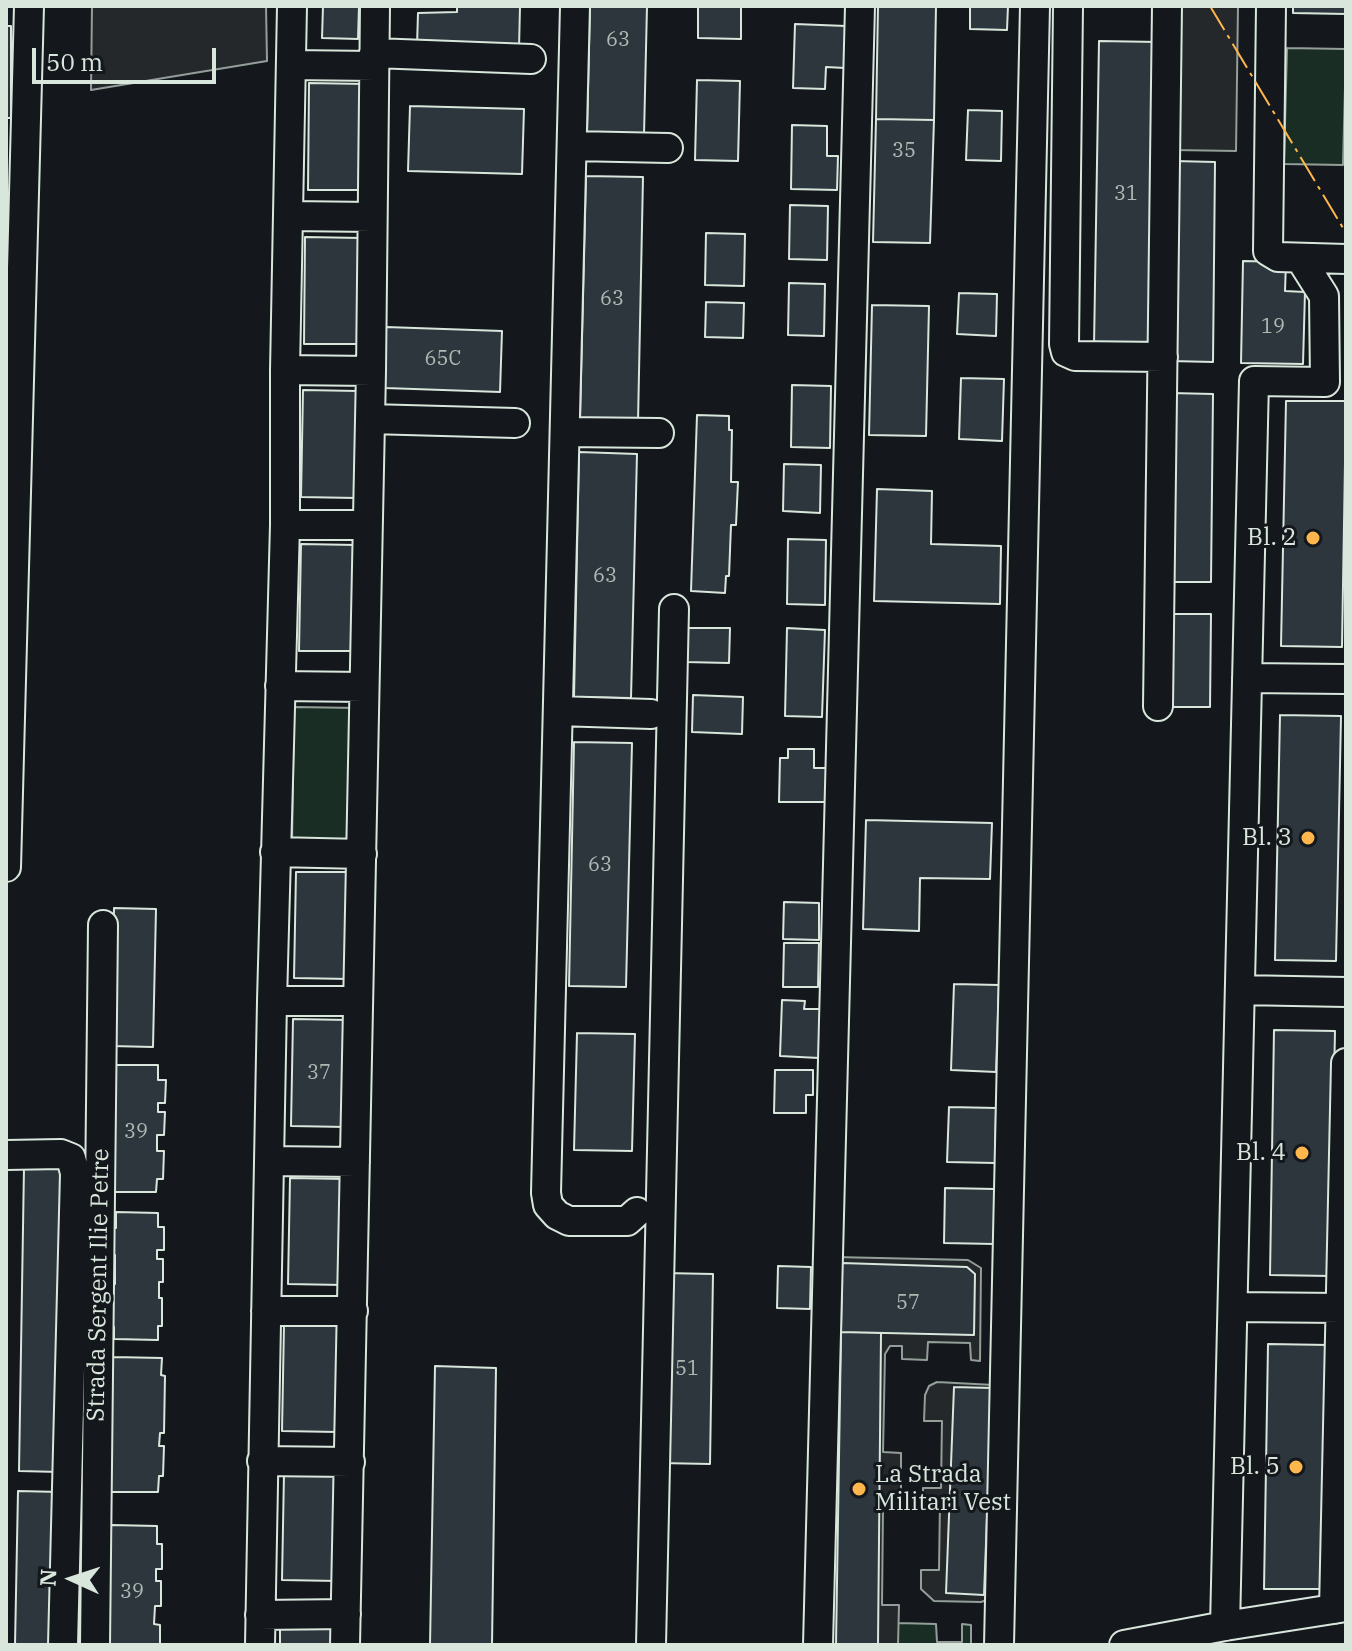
<!DOCTYPE html>
<style>
body{margin:0}
#map{position:relative;width:1352px;height:1651px;overflow:hidden;background:#14181c;font-family:"IBM Plex Serif",serif}
canvas{display:block}
.frame{position:absolute;inset:0;border:8px solid #d8e6dc;pointer-events:none}
.north{position:absolute;left:32px;top:1539px;width:80px;height:80px;-webkit-text-stroke:6px #14181c;paint-order:stroke;rotate:273deg;font-size:22px;font-weight:700;line-height:32px;text-align:center;color:#d8e6dc}
.north::after{content:'';display:block;margin:auto;width:28px;height:36px;background:#d8e6dc;clip-path:polygon(50% 0,100% 100%,50% 72%,0 100%)}
.scale{position:absolute;left:32px;top:48px;width:184px;height:36px;box-sizing:border-box;border:4px solid #d8e6dc;border-top:0;padding-left:10px;font-size:24px;line-height:28px;white-space:nowrap;color:#d8e6dc;-webkit-text-stroke:6px #14181c;paint-order:stroke}
</style>
<div id="map">
<canvas width="1352" height="1651"></canvas>
<div class="frame"></div>
<div class="north">N</div>
<div class="scale">50 m</div>
</div>
<script>
const ctx = document.querySelector('canvas').getContext('2d');
ctx.lineJoin = 'round';
function fill(path, color) {
  ctx.fillStyle = color;
  ctx.fill(path, 'evenodd');
}
function toPath(rows) {
  const path = new Path2D();
  for (const r of rows) {
    path.moveTo(r[0], r[1]);
    for (let i = 2; i < r.length; i += 2) path.lineTo(r[i], r[i + 1]);
  }
  return path;
}
function trace(path, color, width, dash) {
  ctx.strokeStyle = color;
  ctx.lineWidth = width;
  ctx.lineCap = dash ? 'butt' : 'round';
  ctx.setLineDash(dash || []);
  ctx.stroke(path);
}
function write(font, color, halo, rows, align = 'center') {
  ctx.font = font + ' "IBM Plex Serif",serif';
  ctx.lineWidth = 6;
  ctx.setLineDash([]);
  ctx.textBaseline = 'middle';
  ctx.strokeStyle = halo;
  ctx.fillStyle = color;
  for (const [text, x, y, turn = 0] of rows) {
    ctx.save();
    ctx.translate(x, y);
    ctx.rotate((+turn || 0) * Math.PI / 180);
    ctx.textAlign = isNaN(turn) ? turn : align;
    if (halo) ctx.strokeText(text, 0, 0);
    ctx.fillText(text, 0, 0);
    ctx.restore();
  }
}
const green = toPath([
 [1287,48,1346,49,1343,165,1284,164,1287,48],
 [294,707,358,708,356,846,292,845,294,707],
 [898,1623,936,1624,937,1642,962,1642,962,1624,971,1625,971,1645,897,1645,898,1623]
]);
fill(green, '#1a2d24');
trace(green, '#939e99', 2);
const parking = toPath([
 [92,6,266,6,267,61,91,90,92,6],
 [1176,6,1238,6,1236,151,1174,150,1176,6],
 [835,1257,968,1260,981,1268,980,1361,971,1360,970,1343,928,1342,927,1360,902,1359,902,1346,890,1346,885,1354,883,1452,901,1453,901,1507,883,1508,882,1605,899,1605,898,1645,828,1645,835,1257],
 [937,1382,994,1385,987,1600,981,1602,934,1601,921,1589,921,1570,939,1570,940,1502,923,1501,923,1488,941,1488,942,1421,924,1421,925,1395,929,1386,937,1382]
]);
fill(parking, '#24282b');
trace(parking, '#939e99', 2);
const building = toPath([
 [323,6,359,6,358,39,322,38,323,6],
 [520,6,519,49,417,46,418,13,457,12,457,7,520,6],
 [590,6,647,6,644,135,587,134,590,6],
 [698,6,741,6,741,39,698,38,698,6],
 [878,6,936,6,934,120,876,119,878,6],
 [970,6,1008,6,1007,30,970,29,970,6],
 [1293,6,1346,6,1346,14,1293,13,1293,6],
 [795,24,846,26,845,68,826,67,825,89,793,88,795,24],
 [6,26,11,26,11,118,6,118,6,26],
 [1099,41,1158,42,1153,347,1094,346,1099,41],
 [697,80,740,81,738,161,695,160,697,80],
 [309,83,365,84,363,190,308,190,309,83],
 [410,106,524,109,522,174,408,171,410,106],
 [968,110,1002,111,1001,161,966,160,968,110],
 [876,119,934,120,930,243,873,242,876,119],
 [792,125,827,126,827,156,838,156,837,190,791,189,792,125],
 [1174,161,1215,162,1213,362,1171,361,1174,161],
 [586,176,643,177,638,422,580,420,586,176],
 [790,205,828,206,827,260,789,259,790,205],
 [706,233,745,234,744,286,705,285,706,233],
 [305,237,361,238,359,344,304,344,305,237],
 [1243,261,1286,262,1285,291,1305,292,1303,364,1241,363,1243,261],
 [789,283,825,284,824,336,788,335,789,283],
 [959,293,997,294,996,336,957,334,959,293],
 [706,302,744,303,743,338,705,337,706,302],
 [872,305,929,306,926,436,869,435,872,305],
 [386,327,502,331,500,392,385,388,386,327],
 [961,378,1004,379,1002,441,959,439,961,378],
 [792,385,831,386,830,448,791,447,792,385],
 [303,390,358,391,356,498,301,497,303,390],
 [1171,393,1213,394,1211,582,1169,582,1171,393],
 [1286,401,1346,401,1342,647,1281,646,1286,401],
 [697,415,729,416,729,430,732,430,731,482,738,482,736,525,731,525,729,576,726,576,725,593,691,591,697,415],
 [579,452,637,454,631,698,574,697,579,452],
 [784,464,821,465,820,513,783,511,784,464],
 [877,489,932,491,931,544,1001,546,1000,604,874,601,877,489],
 [788,539,826,540,825,605,787,604,788,539],
 [301,544,356,545,355,651,299,651,301,544],
 [1168,614,1211,614,1210,707,1167,707,1168,614],
 [686,628,730,628,729,663,685,662,686,628],
 [787,628,825,630,822,717,785,716,787,628],
 [693,695,743,697,742,734,692,732,693,695],
 [1280,715,1341,716,1336,961,1275,960,1280,715],
 [574,742,632,743,626,987,569,986,574,742],
 [788,749,814,749,814,768,826,768,826,802,779,802,780,758,788,758,788,749],
 [866,820,992,823,990,879,920,878,919,931,863,929,866,820],
 [296,872,351,872,349,979,294,978,296,872],
 [784,902,819,903,819,940,783,939,784,902],
 [114,908,156,909,153,1047,111,1046,114,908],
 [784,943,819,943,818,987,783,987,784,943],
 [954,984,999,985,996,1072,951,1070,954,984],
 [782,1000,805,1001,804,1009,820,1009,819,1058,780,1056,782,1000],
 [293,1019,348,1020,346,1127,291,1126,293,1019],
 [1274,1030,1335,1031,1330,1276,1270,1275,1274,1030],
 [577,1033,635,1034,632,1151,574,1150,577,1033],
 [116,1065,158,1065,158,1080,166,1080,165,1103,158,1103,158,1112,165,1112,164,1135,157,1135,157,1151,164,1151,163,1179,157,1179,156,1192,114,1192,114,1180,106,1179,107,1128,115,1128,115,1108,108,1108,108,1080,116,1080,116,1065],
 [775,1070,813,1070,813,1095,806,1095,806,1113,774,1113,775,1070],
 [949,1107,996,1108,995,1163,947,1162,949,1107],
 [24,1167,66,1168,60,1472,19,1471,24,1167],
 [290,1178,345,1179,343,1285,288,1284,290,1178],
 [945,1188,995,1189,994,1244,944,1243,945,1188],
 [116,1212,158,1213,158,1227,164,1227,164,1250,157,1250,157,1259,163,1259,163,1282,159,1282,159,1298,162,1298,162,1326,158,1326,158,1340,114,1339,114,1327,105,1327,106,1284,115,1284,115,1255,106,1255,107,1227,116,1228,116,1212],
 [842,1263,967,1267,975,1274,974,1335,841,1332,842,1263],
 [778,1266,811,1267,810,1309,777,1308,778,1266],
 [664,1273,713,1274,710,1464,660,1463,664,1273],
 [284,1324,339,1325,337,1432,282,1431,284,1324],
 [841,1332,881,1333,878,1645,836,1645,841,1332],
 [1268,1344,1329,1345,1324,1589,1264,1589,1268,1344],
 [113,1357,162,1358,161,1375,165,1376,164,1433,160,1433,159,1446,164,1446,163,1476,159,1476,158,1492,111,1492,108,1421,112,1421,112,1403,108,1403,108,1375,112,1375,113,1357],
 [435,1366,496,1368,492,1645,430,1645,435,1366],
 [954,1387,992,1388,984,1595,946,1593,954,1387],
 [284,1473,339,1474,337,1581,282,1580,284,1473],
 [18,1491,60,1492,57,1645,15,1645,18,1491],
 [111,1525,157,1526,157,1544,162,1544,162,1569,156,1569,156,1581,161,1581,161,1606,155,1606,154,1624,160,1625,160,1645,102,1645,102,1580,110,1580,110,1568,104,1568,104,1543,111,1543,111,1525],
 [280,1625,335,1626,335,1645,280,1645,280,1625]
]);
fill(building, '#2c363c');
trace(building, '#d8e6dc', 2);
const minor = toPath([
 [575,6,546,1193,548,1205,557,1215,569,1221,627,1221,637,1212],
 [1068,6,1064,344,1066,352,1075,356,1163,357],
 [1271,6,1268,251,1278,257,1346,259],
 [374,53,531,59],
 [291,65,374,66],
 [573,146,668,148],
 [290,216,372,217],
 [285,370,371,371],
 [370,419,515,423],
 [565,432,659,433],
 [285,525,367,525],
 [1247,678,1346,679],
 [280,686,364,687],
 [1158,706,1167,6],
 [558,711,651,714],
 [275,852,362,854],
 [6,867,29,6],
 [1240,990,1346,992],
 [272,1001,358,1001],
 [6,1155,61,1154,71,1158,75,1173,63,1645],
 [270,1161,355,1162],
 [1233,1307,1341,1308],
 [266,1311,353,1311],
 [262,1461,350,1462],
 [1334,1609,1346,1063],
 [260,1615,346,1614],
 [1225,1626,1254,381,1325,382,1324,296,1300,258],
 [95,1645,103,925],
 [260,1645,272,1001,285,525,285,370,292,6],
 [345,1645,371,371,375,6],
 [651,1645,674,609],
 [818,1645,860,6],
 [999,1645,1035,6],
 [1124,1645,1225,1626,1346,1607]
]);
trace(minor, '#d8e6dc', 32);
trace(minor, '#14181c', 28);
trace(toPath([
 [1210,6,1346,233]
]), '#ffb74d', 2, [28, 6, 4, 6]);
for (const [x, y, r, color] of [
 [1313,538,8,"#ffb74d"],
 [1308,838,8,"#ffb74d"],
 [1302,1153,8,"#ffb74d"],
 [1296,1467,8,"#ffb74d"],
 [859,1489,8,"#ffb74d"]
]) {
  const dot = new Path2D();
  dot.arc(x, y, r, 0, 2 * Math.PI);
  ctx.fillStyle = color;
  ctx.fill(dot);
  trace(dot, '#14181c', 3);
}
write('20px', '#adbab4', null, [
 ["63",618,40],
 ["35",904,151],
 ["31",1126,194],
 ["63",612,299],
 ["19",1273,327],
 ["65C",443,359],
 ["63",605,576],
 ["63",600,865],
 ["37",319,1073],
 ["39",136,1132],
 ["57",908,1303],
 ["51",687,1369],
 ["39",132,1592]
]);
write('24px', '#d8e6dc', '#14181c', [
 ["Bl. 2",1297,538],
 ["Bl. 3",1292,838],
 ["Bl. 4",1286,1153],
 ["Bl. 5",1280,1467],
 ["La Strada",875,1475,"left"],
 ["Militari Vest",875,1503,"left"]
], 'right');
write('24px', '#d8e6dc', '#14181c', [
 ["Strada Sergent Ilie Petre",99,1285,-89]
]);
</script>
